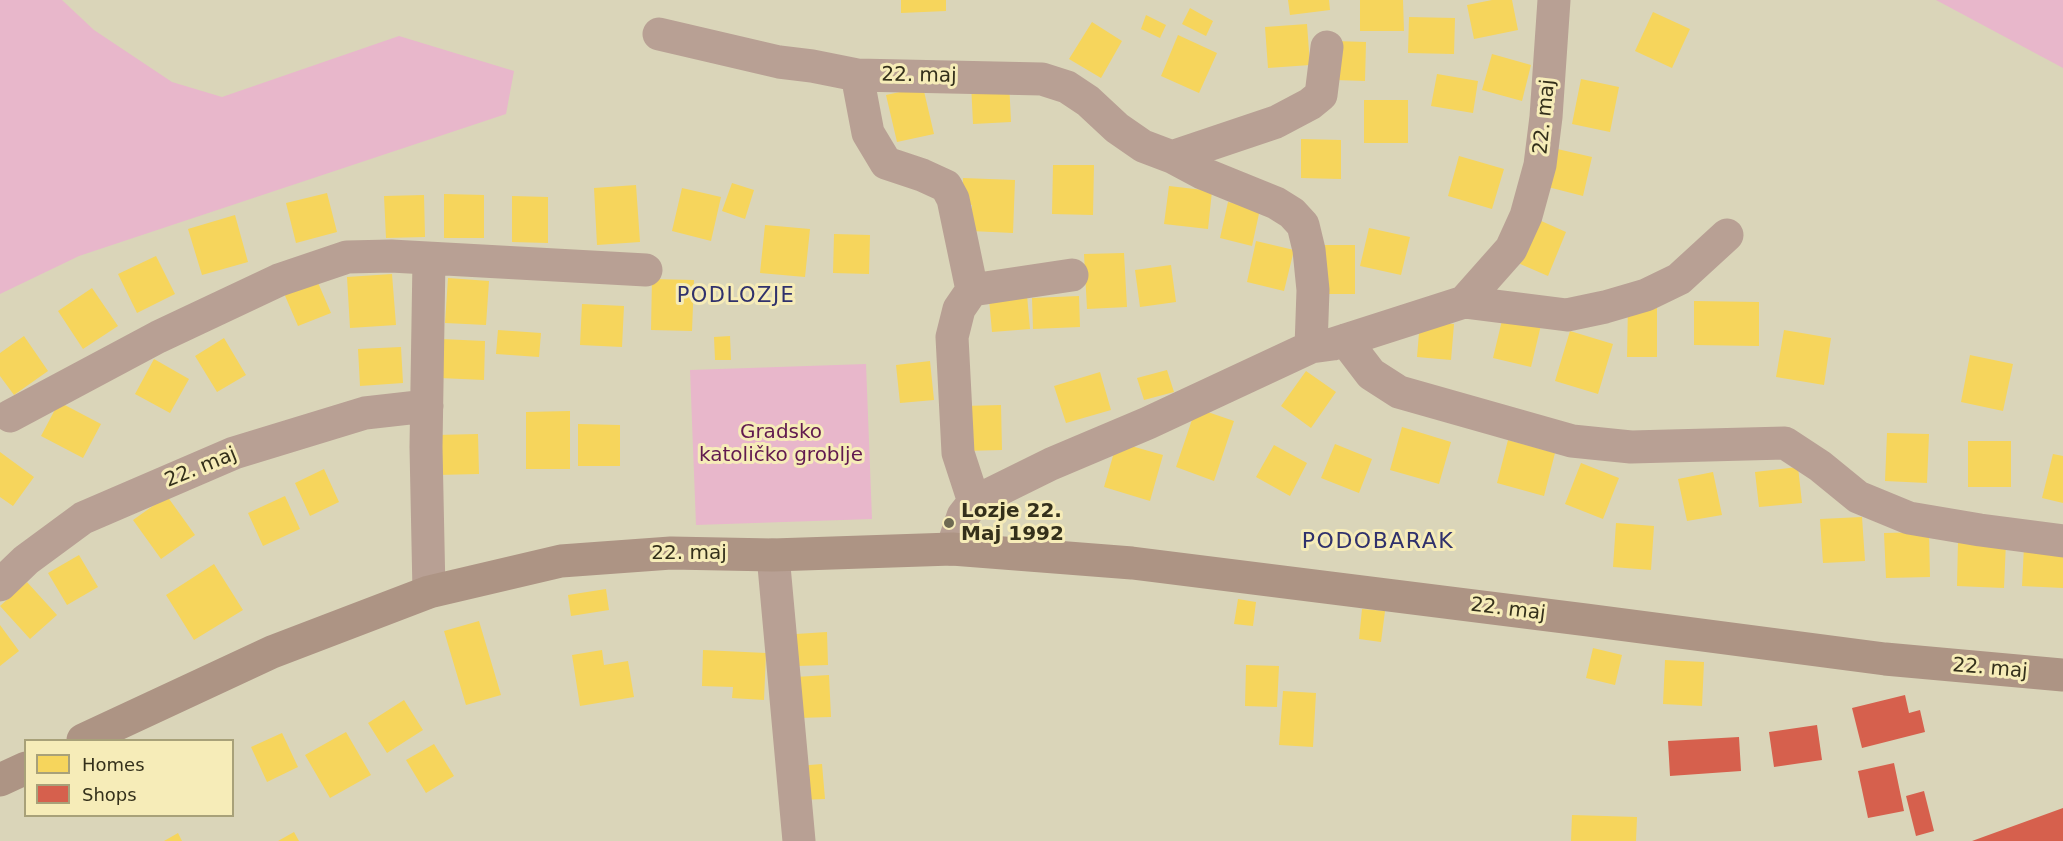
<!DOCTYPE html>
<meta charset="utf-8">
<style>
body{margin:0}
#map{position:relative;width:2063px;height:841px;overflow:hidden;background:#dad5b9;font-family:"DejaVu Sans",sans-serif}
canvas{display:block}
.legend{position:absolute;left:24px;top:739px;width:210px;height:78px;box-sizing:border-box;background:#f6ecb8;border:2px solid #a8a179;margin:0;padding:8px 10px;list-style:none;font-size:18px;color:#34301b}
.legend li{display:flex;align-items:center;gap:12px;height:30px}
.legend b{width:30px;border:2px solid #a8a179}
</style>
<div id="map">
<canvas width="2063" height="841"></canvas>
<ul class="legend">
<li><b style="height:16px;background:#f6d55c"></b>Homes</li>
<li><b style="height:16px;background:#d6604d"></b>Shops</li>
</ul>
</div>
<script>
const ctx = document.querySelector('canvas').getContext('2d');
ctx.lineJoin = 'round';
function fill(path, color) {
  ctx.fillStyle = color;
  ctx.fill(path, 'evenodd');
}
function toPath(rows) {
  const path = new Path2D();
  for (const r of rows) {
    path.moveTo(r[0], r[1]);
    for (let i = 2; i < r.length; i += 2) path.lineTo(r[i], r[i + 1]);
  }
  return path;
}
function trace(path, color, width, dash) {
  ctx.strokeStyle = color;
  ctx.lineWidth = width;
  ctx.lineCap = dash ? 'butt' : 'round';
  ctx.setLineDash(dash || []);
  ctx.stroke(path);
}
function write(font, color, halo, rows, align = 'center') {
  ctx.font = font + ' "DejaVu Sans",sans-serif';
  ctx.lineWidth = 6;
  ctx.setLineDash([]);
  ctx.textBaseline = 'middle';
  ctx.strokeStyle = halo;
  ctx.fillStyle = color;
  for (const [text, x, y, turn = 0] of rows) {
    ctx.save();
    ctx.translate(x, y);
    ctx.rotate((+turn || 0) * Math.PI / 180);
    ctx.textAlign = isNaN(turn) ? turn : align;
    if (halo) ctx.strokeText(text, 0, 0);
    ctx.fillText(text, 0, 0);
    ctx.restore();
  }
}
fill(toPath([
 [0,0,62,0,94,30,172,82,222,97,399,36,514,71,506,114,79,256,0,294],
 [1936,0,2063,0,2063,68],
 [866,364,872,519,696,525,690,370]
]), '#e8b7cb');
fill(toPath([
 [901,0,946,0,946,11,901,13],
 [1288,0,1329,0,1330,10,1290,15],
 [1360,0,1403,0,1404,31,1360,31],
 [1492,0,1512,0,1518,30,1474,39,1467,5],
 [1190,8,1213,21,1206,36,1182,24],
 [1653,12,1690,29,1672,68,1635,51],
 [1146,15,1166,25,1160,38,1141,29],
 [1409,17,1455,18,1454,54,1408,53],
 [1092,22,1122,41,1101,78,1069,59],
 [1307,24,1310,65,1268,68,1265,27],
 [1178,35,1217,53,1199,93,1161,76],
 [1336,41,1366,42,1365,81,1335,80],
 [1492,54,1531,65,1522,101,1482,90],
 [1437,74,1478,81,1473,113,1431,106],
 [1581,79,1619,87,1610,132,1572,124],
 [1009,81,1011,122,973,124,971,83],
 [923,87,934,134,897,142,886,95],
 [1364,100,1408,100,1408,143,1364,143],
 [1301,139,1341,140,1341,179,1301,178],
 [1553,148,1592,157,1583,196,1544,186],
 [1459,156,1504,169,1492,209,1448,196],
 [1053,165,1094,165,1093,215,1052,214],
 [963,178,1015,180,1013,233,971,231,972,205,962,204],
 [732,183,754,190,745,219,722,211],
 [636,185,640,242,597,245,594,188],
 [1169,186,1212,191,1208,229,1164,224],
 [682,188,721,197,711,241,672,231],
 [327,193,337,232,296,243,286,203],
 [444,194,484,195,484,238,444,238],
 [424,195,425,237,386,238,384,196],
 [512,196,548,197,548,243,512,242],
 [1228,202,1260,209,1252,246,1220,238],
 [235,215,248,262,202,275,188,229],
 [1530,216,1566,232,1548,276,1511,260],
 [765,225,810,229,805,277,760,273],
 [1369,228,1410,237,1401,275,1360,266],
 [834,234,870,235,869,274,833,273],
 [1256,241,1294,250,1284,291,1247,282],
 [1321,245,1355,245,1355,294,1321,294],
 [1124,253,1127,307,1087,309,1084,254],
 [156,256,175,294,137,313,118,274],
 [1171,265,1176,302,1140,307,1135,270],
 [392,274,396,325,350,328,347,277],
 [316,278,331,313,298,326,283,291],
 [448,278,489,281,486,325,445,323],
 [652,279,694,280,692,331,651,330],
 [92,288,118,326,83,349,58,311],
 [1027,295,1030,329,992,332,989,299],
 [1079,296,1080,327,1033,329,1032,298],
 [1694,301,1759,302,1759,346,1694,345],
 [582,304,624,306,622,347,580,345],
 [1628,304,1657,305,1657,357,1627,357],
 [1503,316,1541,325,1531,367,1493,358],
 [1420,321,1454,324,1451,360,1417,357],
 [498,330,541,333,539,357,496,354],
 [1784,330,1831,338,1824,385,1776,377],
 [1570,331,1613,344,1598,394,1555,381],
 [24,336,48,371,14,395,0,376,0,353],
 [730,336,731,360,715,360,714,337],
 [224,338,246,375,217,392,195,356],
 [441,339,485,341,484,380,440,378],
 [401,347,403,383,360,386,358,349],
 [1970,355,2013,364,2003,411,1961,402],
 [154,359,189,379,170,413,135,394],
 [930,361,934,400,900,403,896,365],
 [1167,370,1174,392,1144,400,1137,378],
 [1306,371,1336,392,1311,428,1281,406],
 [1100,372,1111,410,1066,423,1054,386],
 [59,402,101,424,83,458,41,436],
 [1001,405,1002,450,964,451,963,406],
 [1196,408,1234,421,1214,481,1176,467],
 [570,411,570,469,526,469,526,412],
 [578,424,620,425,620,466,578,466],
 [1402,427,1451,442,1439,484,1390,470],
 [1887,433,1929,434,1927,483,1885,481],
 [478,434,479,474,437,475,436,435],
 [1508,440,1555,453,1544,496,1497,483],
 [1968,441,2011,441,2011,487,1968,487],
 [1117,442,1163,455,1150,501,1104,487],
 [1335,444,1372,459,1359,493,1321,478],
 [1274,445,1307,463,1290,496,1256,477],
 [0,452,34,477,13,506,0,497],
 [2053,454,2063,456,2063,503,2042,498],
 [1581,463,1619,478,1603,519,1565,504],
 [1798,467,1802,503,1759,507,1755,472],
 [324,469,339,502,310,516,295,483],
 [1713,472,1722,515,1687,521,1678,479],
 [167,496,195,535,161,559,133,520],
 [285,496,300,529,263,546,248,513],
 [1862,517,1865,561,1823,563,1820,519],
 [1616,523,1654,526,1651,570,1613,567],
 [1929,532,1930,577,1886,578,1884,533],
 [1958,541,2006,542,2004,588,1957,586],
 [2024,546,2063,548,2063,588,2022,586],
 [79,555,98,587,67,605,48,573],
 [214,564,243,610,194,640,166,595],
 [27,582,57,615,30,639,0,606],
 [606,589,609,610,571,616,568,595],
 [1238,599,1256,602,1253,626,1234,624],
 [1362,609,1385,611,1381,642,1359,639],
 [479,621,501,695,466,705,444,631],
 [0,625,19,651,0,666],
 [827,632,828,665,797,666,796,634],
 [1593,648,1622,655,1615,685,1586,678],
 [602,650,604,665,628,661,634,697,580,706,572,655],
 [703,650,766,653,764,700,732,698,733,687,702,686],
 [1665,660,1704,662,1702,706,1663,704],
 [1246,665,1279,666,1277,707,1245,706],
 [829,675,831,717,798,718,795,677],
 [1283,691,1316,693,1313,747,1279,745],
 [404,700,423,730,387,753,368,723],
 [346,732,371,775,330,798,305,755],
 [282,733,298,767,267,782,251,747],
 [434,744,454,776,426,793,406,760],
 [822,764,825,799,799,800,797,766],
 [1572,815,1637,817,1636,841,1571,841],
 [294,832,299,841,278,841],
 [178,833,182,841,164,841]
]), '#f6d55c');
fill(toPath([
 [1905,695,1909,713,1920,710,1925,732,1862,748,1852,708],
 [1817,725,1822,760,1774,767,1769,732],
 [1739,737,1741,771,1670,776,1668,741],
 [1894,763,1904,811,1868,818,1858,771],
 [1924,791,1934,831,1916,836,1906,796],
 [2063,808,2063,841,1972,841]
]), '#d6604d');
trace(toPath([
 [659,34,779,62,812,66,857,75],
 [1172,157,1276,122,1310,104,1321,95,1327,47],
 [972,290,1072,275],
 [1464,302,1567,315,1605,307,1646,295,1679,279,1727,235],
 [1345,340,1371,374,1399,392,1572,441,1631,447,1785,443,1820,466,1858,497,1909,518,1980,530,2063,541],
 [10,416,158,337,279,280,347,257,391,256,646,270],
 [974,502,958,453,952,337,959,309,972,290,953,199,946,186,922,175,886,163,868,133,857,75,1042,79,1067,87,1088,101,1117,128,1143,146,1172,157,1202,173,1276,203,1292,213,1303,225,1309,250,1313,290,1311,347],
 [952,549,963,516,974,502,1051,464,1148,423,1311,347,1333,344,1464,302,1511,249,1526,216,1540,165,1546,117,1554,0],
 [773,555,799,841],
 [0,585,26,560,83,518,234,453,365,413,427,406],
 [429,592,426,447,429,259]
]), '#b8a094', 33);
trace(toPath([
 [83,740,272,652,429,592,561,561,671,553,773,555,952,549,1132,563,1587,620,1885,659,2063,675],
 [0,780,26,768]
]), '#ad9484', 33);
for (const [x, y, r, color] of [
 [949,523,6,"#6e6a52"]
]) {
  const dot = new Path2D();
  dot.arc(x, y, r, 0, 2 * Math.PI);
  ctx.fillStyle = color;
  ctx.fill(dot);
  trace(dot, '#f6ecb8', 2);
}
write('20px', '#34301b', '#f6ecb8', [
 ["22. maj",919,76,1],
 ["22. maj",1545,117,-84],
 ["22. maj",201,468,-22],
 ["22. maj",689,554],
 ["22. maj",1508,610,7],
 ["22. maj",1990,669,5]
]);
write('20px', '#611a4f', '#f6ecb8', [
 ["Gradsko",781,433],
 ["katoličko groblje",781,456]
]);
write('bold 20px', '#34301b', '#f6ecb8', [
 ["Lozje 22.",961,512],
 ["Maj 1992",961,535]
], 'left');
ctx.letterSpacing = '1.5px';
write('21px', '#30316c', '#f6ecb8', [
 ["PODLOZJE",736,297]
]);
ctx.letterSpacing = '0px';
ctx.letterSpacing = '1.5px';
write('22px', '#30316c', '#f6ecb8', [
 ["PODOBARAK",1378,542]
]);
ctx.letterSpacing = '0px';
</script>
